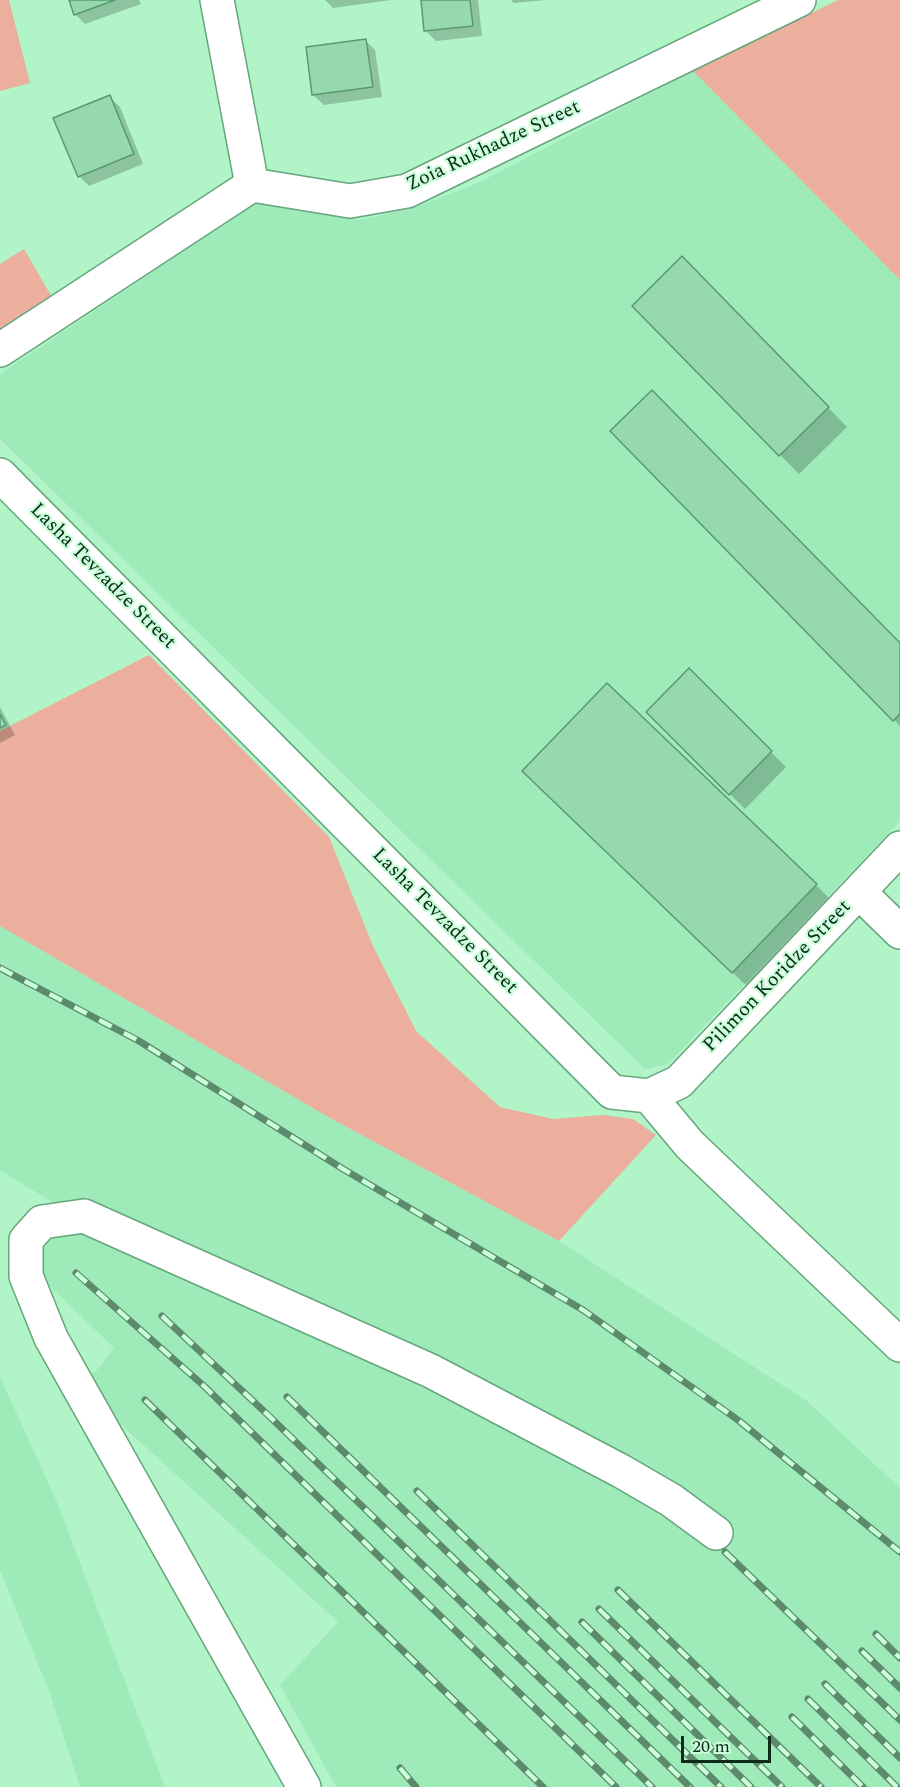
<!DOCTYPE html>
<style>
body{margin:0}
#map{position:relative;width:900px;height:1787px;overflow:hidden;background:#b1f4c7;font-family:Spectral,serif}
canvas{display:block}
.scale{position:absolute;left:681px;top:1736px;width:90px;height:27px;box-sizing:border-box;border:3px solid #0e2a19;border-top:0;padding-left:8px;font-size:18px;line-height:21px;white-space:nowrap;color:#0e2a19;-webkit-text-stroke:4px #c9feda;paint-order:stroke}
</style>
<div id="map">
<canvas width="900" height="1787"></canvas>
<div class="scale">20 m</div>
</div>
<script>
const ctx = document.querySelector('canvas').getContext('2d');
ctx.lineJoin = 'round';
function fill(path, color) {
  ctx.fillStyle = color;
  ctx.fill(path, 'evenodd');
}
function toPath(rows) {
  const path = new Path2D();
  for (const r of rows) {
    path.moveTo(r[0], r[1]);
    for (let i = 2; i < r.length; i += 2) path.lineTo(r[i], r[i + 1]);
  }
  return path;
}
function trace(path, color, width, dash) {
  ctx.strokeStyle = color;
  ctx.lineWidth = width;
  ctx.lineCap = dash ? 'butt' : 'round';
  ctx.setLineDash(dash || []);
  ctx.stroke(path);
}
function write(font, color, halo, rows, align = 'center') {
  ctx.font = font + ' Spectral,serif';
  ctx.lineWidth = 4.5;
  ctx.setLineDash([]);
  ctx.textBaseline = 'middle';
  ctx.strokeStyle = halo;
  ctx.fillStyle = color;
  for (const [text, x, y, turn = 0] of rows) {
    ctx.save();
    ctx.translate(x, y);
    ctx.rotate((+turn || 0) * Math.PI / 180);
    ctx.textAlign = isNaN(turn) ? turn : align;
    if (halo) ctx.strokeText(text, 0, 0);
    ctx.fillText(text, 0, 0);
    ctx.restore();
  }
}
fill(toPath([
 [693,71,900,280,900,821,668,1064,645,1069,0,439,0,374,264,198,358,220,414,208,478,183],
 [0,926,330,1118,559,1241,807,1401,900,1488,900,1787,336,1787,280,1685,338,1622,82,1389,114,1348,28,1265,70,1213,0,1170],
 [0,1377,57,1502,165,1787,80,1787,49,1691,0,1570]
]), '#9feab9');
fill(toPath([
 [0,0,9,0,30,83,0,91],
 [838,0,900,0,900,280,693,71],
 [24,249,60,311,0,350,0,264],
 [149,655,329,837,373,946,416,1031,500,1107,553,1119,603,1115,633,1119,656,1135,559,1241,330,1118,0,926,0,731]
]), '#ecae9d');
fill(toPath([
 [70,0,139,0,141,4,85,24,75,14],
 [325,0,391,0,333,8],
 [422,0,478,0,482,36,436,41,426,31],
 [511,0,546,0,514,3],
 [365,40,375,50,382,97,324,105,313,95],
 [110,97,120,107,143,164,89,186,79,176],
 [682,258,847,427,799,474,634,306],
 [612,431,900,645,900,726],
 [689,671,786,767,745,809,648,712],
 [0,707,15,735,0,743],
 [543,790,816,885,835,904,752,991]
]), '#0003');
const building = toPath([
 [69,0,115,0,74,15,69,0],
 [421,0,470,0,473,26,424,31,421,0],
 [366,39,373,87,312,95,306,47,366,39],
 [110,95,134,154,78,177,53,118,110,95],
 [682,256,829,407,779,456,632,306,682,256],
 [652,390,900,643,900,714,893,721,610,431,652,390],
 [689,668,772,751,729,795,646,712,689,668],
 [607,683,817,884,732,973,522,771,607,683],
 [0,714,6,725,0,728,0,714]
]);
fill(building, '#96d9ad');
trace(building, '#58996f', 1.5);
const minor = toPath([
 [217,0,252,185],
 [0,350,252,185,350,201,407,191,799,0],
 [0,475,612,1092,649,1096,690,1145,900,1345],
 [859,892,900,932],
 [649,1096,679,1082,900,848],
 [304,1787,51,1338,26,1276,26,1240,42,1222,84,1216,431,1371,621,1471,671,1500,716,1533]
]);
trace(minor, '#65a67c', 36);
trace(minor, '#fff', 33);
const rail = toPath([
 [0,968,139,1041,343,1169,583,1310,738,1420,900,1552],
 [76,1273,204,1386,616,1787],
 [162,1316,267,1414,652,1787],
 [287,1397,690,1787],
 [145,1400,543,1787],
 [417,1491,721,1787],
 [725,1552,900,1720],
 [618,1590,821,1787],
 [599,1609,782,1787],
 [582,1622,751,1787],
 [876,1634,900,1658],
 [862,1651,900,1688],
 [825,1684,900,1758],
 [808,1699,897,1787],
 [792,1717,863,1787],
 [400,1768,416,1787]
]);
trace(rail, '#5c8a6c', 7);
trace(rail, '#c9feda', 4.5, [14]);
write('20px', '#0e2a19', '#c9feda', [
 ["Zoia Rukhadze Street",494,147,-25],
 ["Lasha Tevzadze Street",102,577,45],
 ["Lasha Tevzadze Street",444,922,45],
 ["Pilimon Koridze Street",778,977,-46]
]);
</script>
